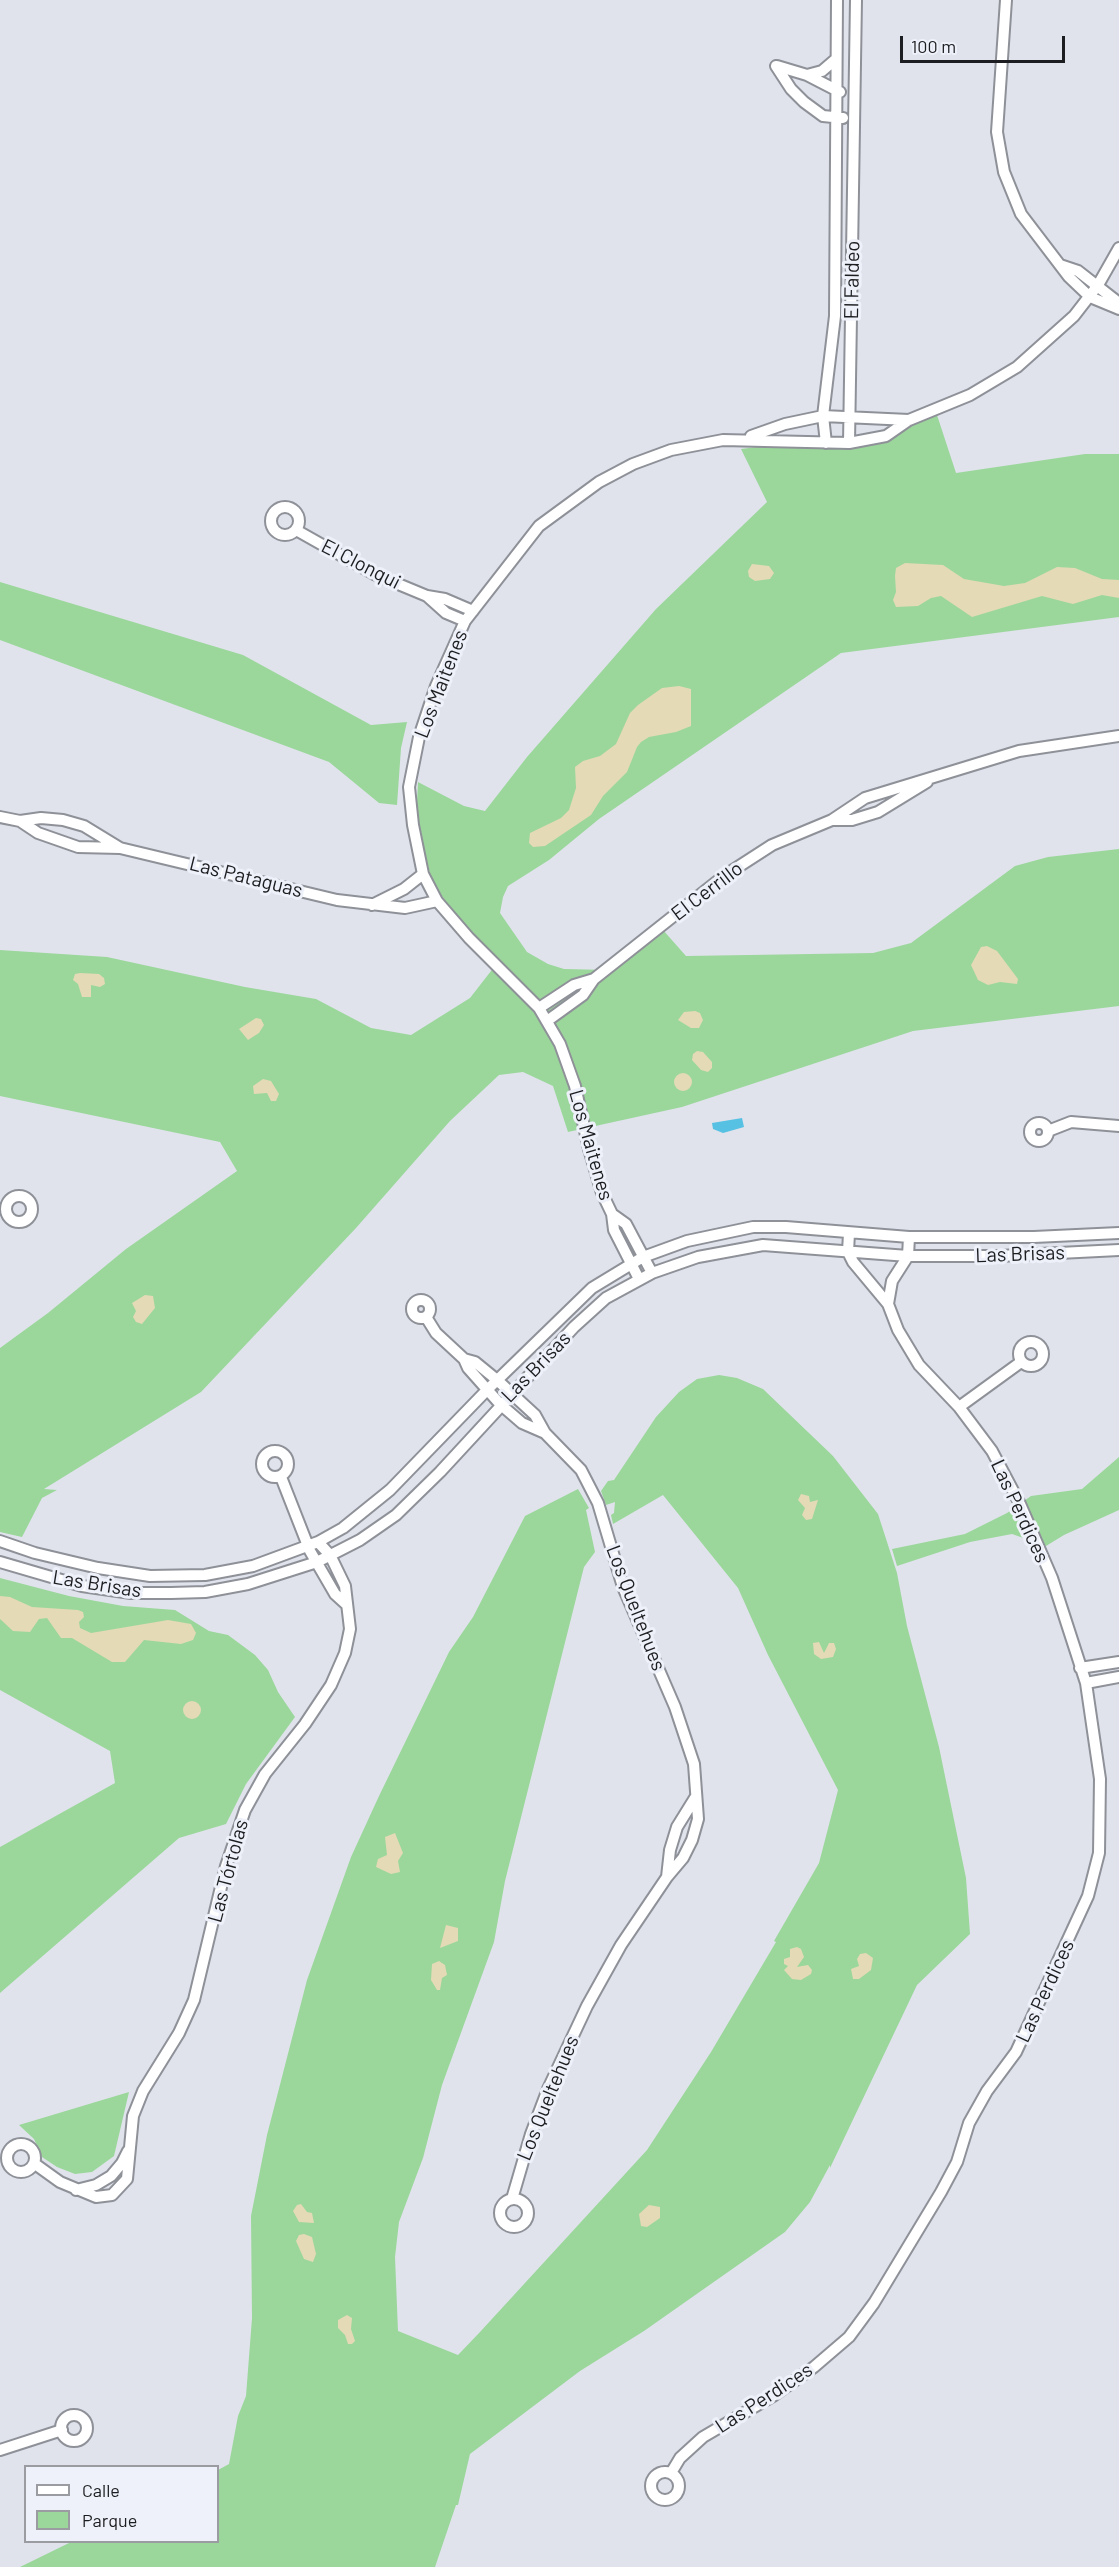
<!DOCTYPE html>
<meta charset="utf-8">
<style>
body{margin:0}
#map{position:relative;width:1119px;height:2567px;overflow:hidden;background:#e0e3ec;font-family:Barlow,sans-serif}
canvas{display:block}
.legend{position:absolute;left:24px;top:2465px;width:195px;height:78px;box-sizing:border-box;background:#eef1f9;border:2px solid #9a9ca2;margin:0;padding:8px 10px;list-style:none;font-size:18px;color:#1c1d20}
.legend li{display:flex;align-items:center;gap:12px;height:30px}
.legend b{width:30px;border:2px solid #9a9ca2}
.scale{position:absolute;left:900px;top:36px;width:165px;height:27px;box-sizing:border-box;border:3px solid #1c1d20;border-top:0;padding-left:8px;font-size:18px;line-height:21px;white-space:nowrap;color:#1c1d20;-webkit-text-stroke:4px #eef1f9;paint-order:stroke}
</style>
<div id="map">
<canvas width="1119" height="2567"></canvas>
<ul class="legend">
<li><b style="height:8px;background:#fff"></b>Calle</li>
<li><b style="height:16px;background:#9bd79b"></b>Parque</li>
</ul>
<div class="scale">100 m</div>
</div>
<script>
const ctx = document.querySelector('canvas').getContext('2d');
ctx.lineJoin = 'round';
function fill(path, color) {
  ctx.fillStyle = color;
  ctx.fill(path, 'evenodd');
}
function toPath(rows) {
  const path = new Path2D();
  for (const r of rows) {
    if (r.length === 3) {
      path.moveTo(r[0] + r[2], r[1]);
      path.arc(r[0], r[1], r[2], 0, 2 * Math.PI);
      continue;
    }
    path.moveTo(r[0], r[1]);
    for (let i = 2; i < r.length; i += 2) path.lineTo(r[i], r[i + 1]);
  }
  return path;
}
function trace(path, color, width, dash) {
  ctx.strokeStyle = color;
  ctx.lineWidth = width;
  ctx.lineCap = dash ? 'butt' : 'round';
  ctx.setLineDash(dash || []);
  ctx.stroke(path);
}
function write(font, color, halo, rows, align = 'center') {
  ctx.font = font + ' Barlow,sans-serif';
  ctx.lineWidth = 6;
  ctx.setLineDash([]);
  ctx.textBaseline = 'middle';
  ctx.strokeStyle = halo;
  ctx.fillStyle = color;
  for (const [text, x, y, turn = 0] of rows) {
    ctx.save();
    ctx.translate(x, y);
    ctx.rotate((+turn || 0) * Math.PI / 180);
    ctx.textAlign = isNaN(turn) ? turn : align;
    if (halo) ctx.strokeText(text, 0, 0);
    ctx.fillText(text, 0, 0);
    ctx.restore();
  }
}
fill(toPath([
 [934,413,937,415,956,473,1085,454,1119,454,1119,617,841,653,599,819,549,860,508,886,503,897,500,913,527,952,548,964,564,969,608,970,647,945,663,930,686,956,873,953,911,943,1015,866,1048,857,1119,849,1119,1006,913,1031,682,1107,568,1132,553,1086,523,1072,499,1075,450,1121,356,1228,201,1392,44,1489,57,1490,42,1498,22,1537,0,1532,0,1348,48,1313,126,1249,237,1171,220,1142,0,1096,0,950,107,957,245,987,316,999,371,1028,411,1035,470,998,498,962,479,943,452,911,432,881,416,822,418,782,464,806,485,811,527,757,656,609,767,502,741,449,796,442,829,443,903,430],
 [0,582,243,655,371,725,407,722,401,748,397,805,379,803,329,762,0,640],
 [719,1375,737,1378,763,1389,833,1456,878,1514,897,1573,907,1626,939,1747,966,1878,970,1934,917,1985,830,2168,830,2165,810,2202,785,2232,644,2331,580,2371,470,2454,458,2505,456,2505,435,2567,20,2567,71,2542,218,2542,218,2470,229,2464,238,2416,246,2396,252,2318,251,2216,267,2135,307,1980,351,1857,379,1796,449,1652,473,1617,525,1516,578,1489,589,1508,586,1510,595,1552,584,1567,505,1881,494,1942,442,2085,423,2158,399,2222,395,2257,398,2331,458,2355,480,2332,647,2150,711,2052,776,1942,774,1941,819,1863,838,1790,768,1655,738,1588,663,1495,613,1524,611,1515,614,1513,615,1502,606,1505,601,1491,608,1481,614,1480,656,1417,679,1392,697,1379],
 [1119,1457,1119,1510,1064,1535,1046,1546,1012,1534,970,1542,897,1566,892,1549,965,1534,1007,1513,1031,1496,1082,1489],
 [0,1578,69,1596,123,1606,175,1610,209,1631,228,1635,255,1655,268,1670,278,1692,295,1717,246,1784,226,1824,179,1838,0,1993,0,1847,115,1783,110,1751,0,1690],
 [129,2092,114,2156,92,2172,75,2174,57,2167,42,2157,34,2139,19,2125]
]), '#9bd79b');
fill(toPath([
 [905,563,943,565,964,579,1004,586,1025,583,1057,567,1075,568,1102,579,1119,580,1119,598,1102,595,1073,604,1042,596,972,617,941,596,931,598,918,606,896,607,893,600,896,592,895,576,896,568],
 [752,564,769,566,774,573,770,579,755,581,749,577,748,571],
 [679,686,691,689,691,726,676,732,649,737,641,742,637,747,627,772,603,796,591,815,545,846,533,847,529,843,530,833,561,818,569,810,576,788,575,767,583,761,600,756,616,744,630,713,638,705,662,688],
 [987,946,997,951,1018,979,1017,984,1000,982,988,985,978,980,971,965,981,947],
 [80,973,99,974,104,978,105,984,100,987,91,985,91,997,82,997,78,984,73,980,75,974],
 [695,1011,700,1013,703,1020,699,1028,691,1028,678,1020,684,1012],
 [256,1018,261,1019,264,1025,259,1033,248,1040,239,1029],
 [697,1051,703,1052,712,1062,712,1068,708,1072,701,1070,692,1060,693,1054],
 [683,1082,9],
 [263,1079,271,1081,279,1094,276,1101,271,1101,267,1093,254,1094,253,1086],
 [145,1295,153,1296,155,1308,142,1324,136,1322,133,1317,136,1311,132,1303],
 [801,1494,809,1496,810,1502,818,1500,812,1519,806,1520,802,1515,805,1508,798,1500],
 [0,1596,10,1597,32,1607,78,1610,83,1612,84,1617,79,1622,80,1628,91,1633,168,1620,191,1624,196,1633,193,1640,181,1644,144,1640,125,1662,112,1662,72,1638,61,1638,47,1618,39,1619,30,1632,13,1631,0,1619],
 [819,1642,824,1653,829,1643,834,1643,836,1649,833,1657,821,1659,814,1654,813,1643],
 [192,1710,9],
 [395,1833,403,1853,398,1861,400,1872,391,1874,376,1867,378,1859,387,1855,385,1837],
 [446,1925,458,1928,458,1941,440,1948],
 [797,1947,801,1949,804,1957,797,1967,808,1965,812,1970,811,1974,801,1980,792,1979,784,1970,788,1966,784,1964,784,1959,790,1957,790,1949],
 [866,1953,873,1958,871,1970,859,1979,853,1979,851,1969,859,1966,857,1959,860,1954],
 [439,1961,445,1965,447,1975,442,1978,440,1990,437,1990,431,1980,432,1964],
 [301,2204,307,2212,312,2213,314,2223,299,2222,293,2211,297,2205],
 [649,2205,660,2207,660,2218,647,2227,641,2226,639,2214],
 [304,2234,312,2237,316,2254,313,2262,304,2259,296,2241,299,2235],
 [347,2315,352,2318,351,2329,355,2341,352,2344,348,2344,345,2335,338,2328,338,2320]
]), '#e4dab5');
fill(toPath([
 [742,1118,744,1127,723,1133,713,1129,712,1123]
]), '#57c1e4');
const street = toPath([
 [1006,0,997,132,1004,172,1021,214,1069,277,1090,297,1119,309],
 [776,66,791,89,804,102,823,116,843,118],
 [777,66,807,75,840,92],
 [807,75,822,71,836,59],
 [1060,265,1078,271,1119,303],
 [751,436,785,424,823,416,909,420],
 [826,443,823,416,835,316,837,0],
 [849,443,856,0],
 [285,521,14],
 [296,530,374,574,427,596,445,599,473,611],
 [427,596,446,613,465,621],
 [0,817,20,821,41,818,63,820,84,826,120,848],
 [832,820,852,820,878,812,927,782],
 [20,821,38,833,78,847,120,848,337,900,405,908,437,901],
 [372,905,404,889,423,874],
 [539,1008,574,985,594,979],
 [547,1021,583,995,594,979,724,876,772,845,832,820,865,798,1019,751,1119,736],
 [1039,1132,9],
 [1048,1131,1071,1122,1119,1126],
 [19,1209,13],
 [612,1214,626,1224,652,1273],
 [639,1279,614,1230,612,1214,602,1193,589,1149,575,1086,560,1044,539,1008,469,938,437,901,423,874,413,825,409,787,419,737,436,686,465,621,539,526,599,482,633,464,671,450,723,440,849,443,886,436,909,420,970,395,1017,367,1074,316,1098,285,1119,248],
 [421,1309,9],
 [888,1304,892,1281,908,1256,909,1237],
 [426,1317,436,1333,464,1359,468,1368,500,1404,522,1423,545,1433,581,1470,598,1503,623,1587,675,1707,694,1764,698,1819,692,1840,683,1858,667,1877,621,1945,587,2006,548,2089,531,2134,512,2199],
 [1031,1354,12],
 [464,1359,475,1362,497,1380,535,1415,545,1433],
 [959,1407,1021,1362],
 [275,1464,13],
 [281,1477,310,1551,335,1594,346,1604],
 [0,1541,35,1553,98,1568,150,1576,205,1575,253,1566,318,1542,343,1528,390,1490,487,1390,592,1288,643,1257,687,1241,753,1227,786,1227,909,1237,1034,1237,1119,1233],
 [0,1562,82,1586,131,1593,171,1593,205,1592,248,1584,317,1562,360,1540,396,1515,440,1472,574,1327,606,1298,652,1273,698,1257,763,1245,908,1256,999,1256,1119,1250],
 [1080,1668,1119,1662],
 [1086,1683,1119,1677],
 [667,1877,670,1850,677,1827,695,1798],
 [21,2158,14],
 [35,2164,60,2182,96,2197,112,2195,127,2179,133,2116,143,2091,179,2033,194,2000,226,1866,245,1810,265,1774,305,1724,331,1685,345,1653,350,1629,345,1586,330,1555,318,1542],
 [76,2190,96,2185,111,2176,122,2163,128,2151],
 [514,2213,14],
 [74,2428,13],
 [0,2450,62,2430],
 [665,2486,14],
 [671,2473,680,2458,703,2437,773,2396,814,2367,849,2337,874,2303,941,2192,957,2162,969,2123,987,2091,1016,2052,1088,1896,1099,1853,1100,1779,1086,1683,1052,1578,1020,1504,992,1451,959,1407,919,1365,898,1330,888,1304,853,1262,848,1252,849,1233]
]);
trace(street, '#8f9199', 14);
trace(street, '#fff', 10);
write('20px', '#1c1d20', '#eef1f9', [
 ["El Faldeo",852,280,-89],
 ["El Clonqui",361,564,27],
 ["Los Maitenes",441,684,-69],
 ["Las Pataguas",246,877,14],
 ["El Cerrillo",707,891,-37],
 ["Los Maitenes",591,1145,74],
 ["Las Brisas",1020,1254,-2],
 ["Las Brisas",536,1367,-46],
 ["Las Perdices",1020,1511,65],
 ["Las Brisas",97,1584,9],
 ["Los Queltehues",636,1608,69],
 ["Las Tórtolas",228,1871,-75],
 ["Las Perdices",1045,1991,-65],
 ["Los Queltehues",548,2098,-68],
 ["Las Perdices",764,2398,-33]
]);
</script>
